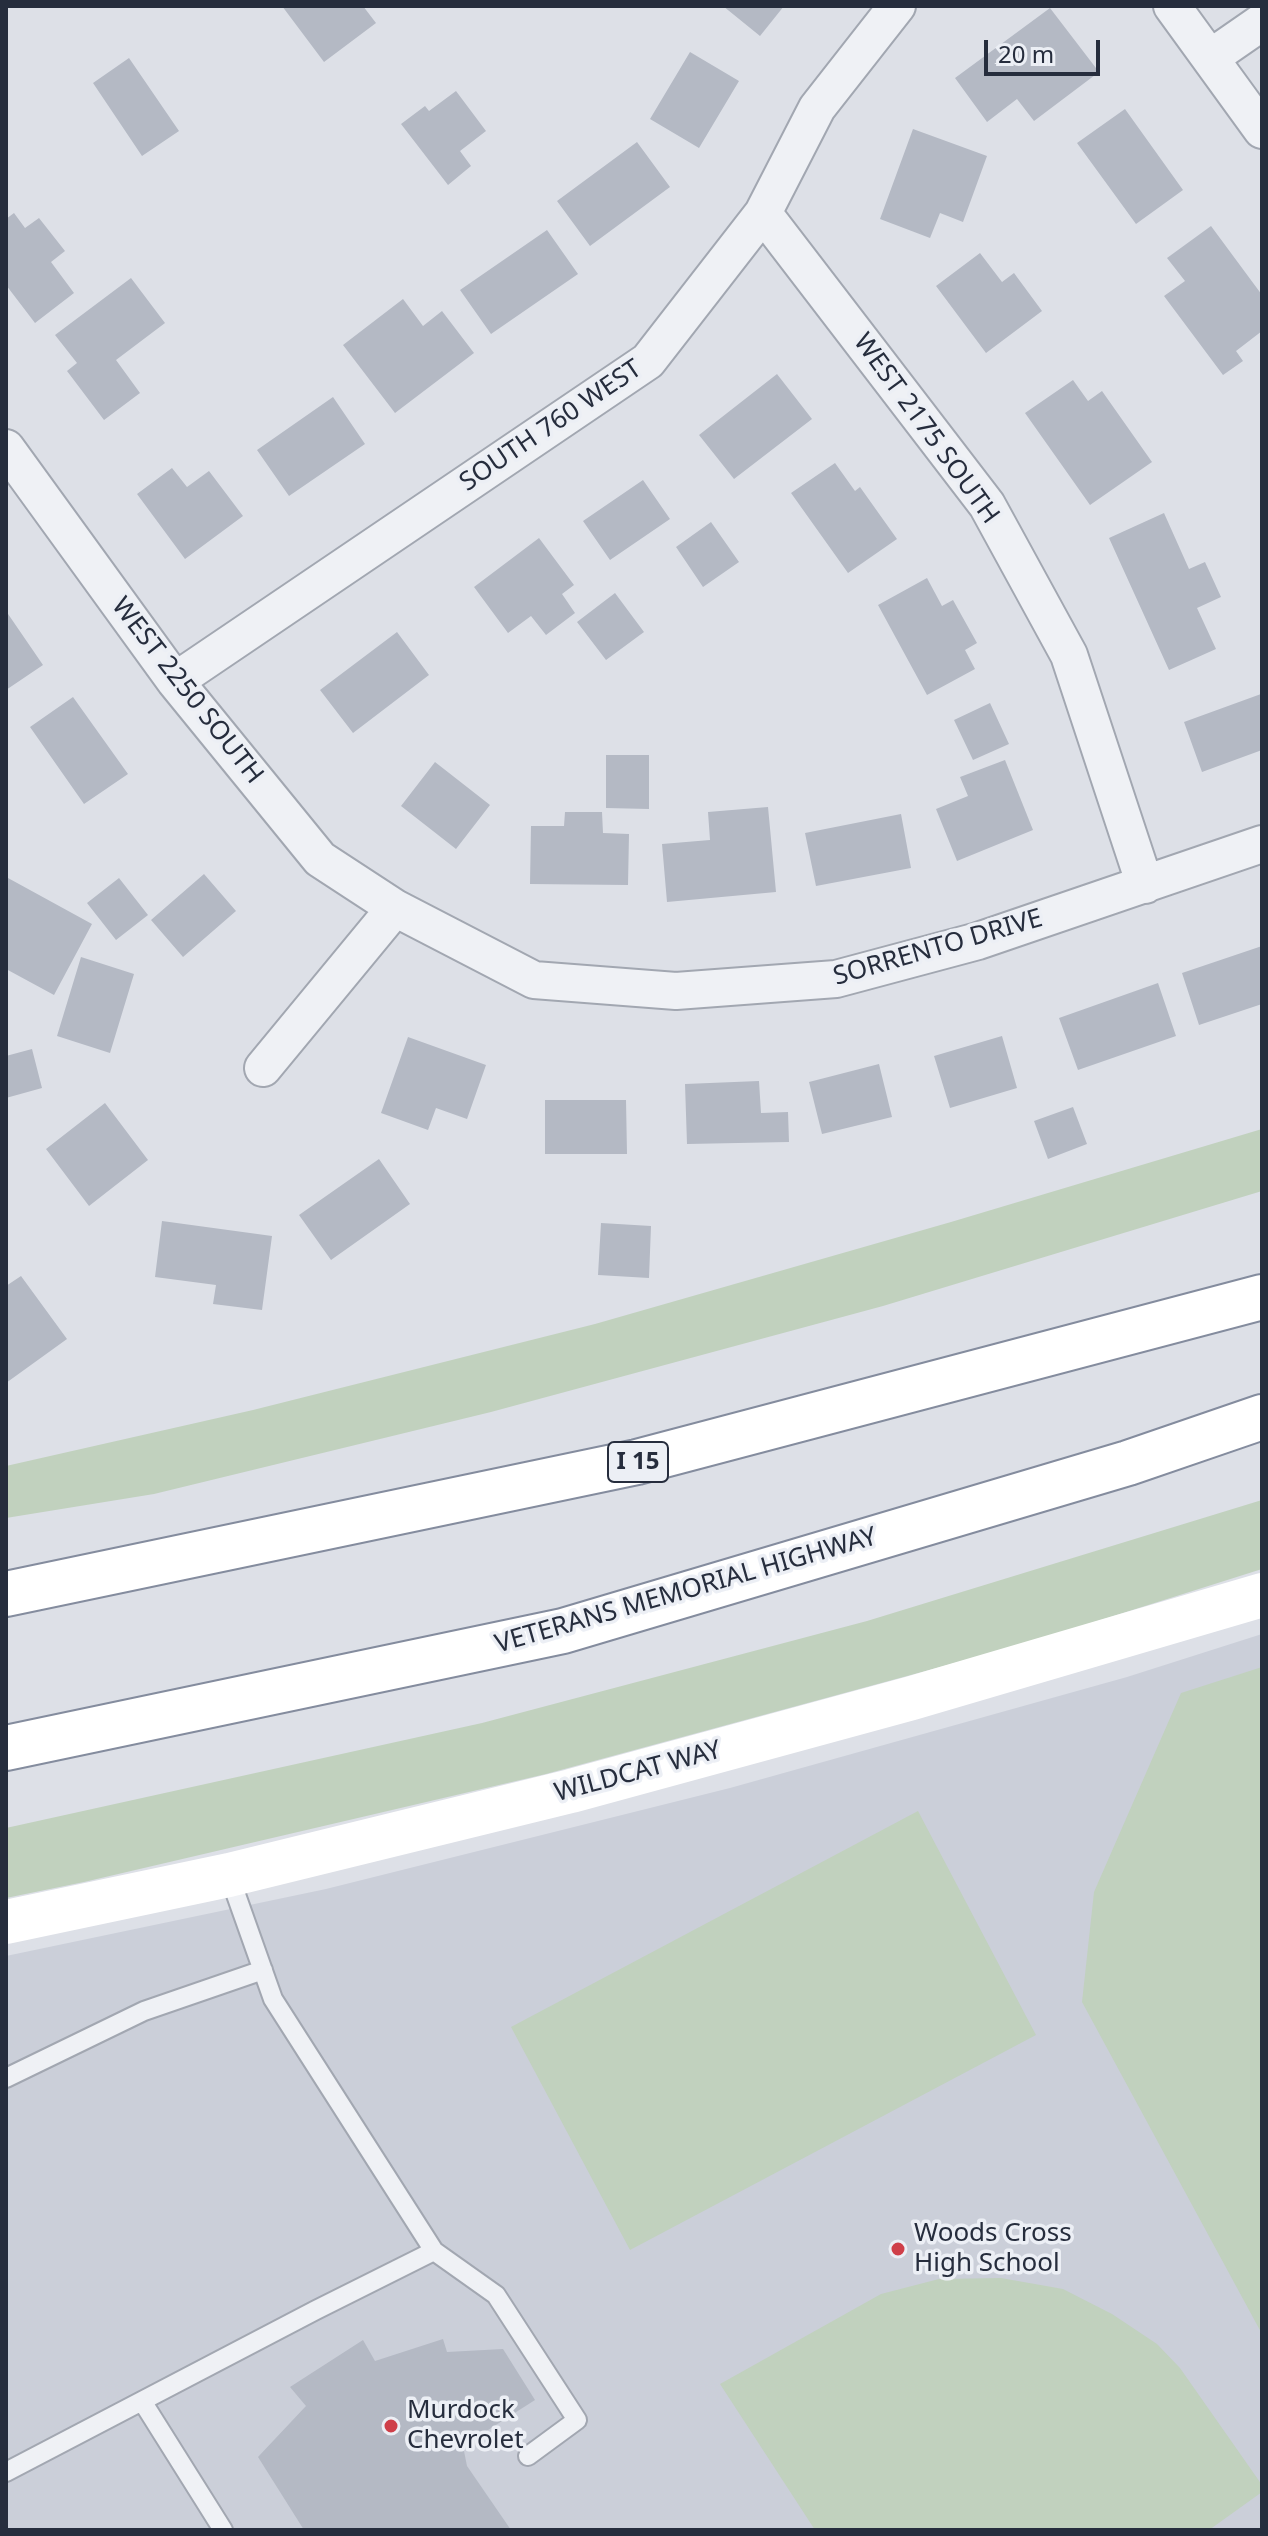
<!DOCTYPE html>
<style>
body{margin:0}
#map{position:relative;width:1268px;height:2536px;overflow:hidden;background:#dde0e7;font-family:"Noto Sans",sans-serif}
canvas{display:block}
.frame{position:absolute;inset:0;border:8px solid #262d3d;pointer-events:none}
.scale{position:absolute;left:984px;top:40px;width:116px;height:36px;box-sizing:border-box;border:4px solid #262d3d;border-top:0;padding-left:10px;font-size:24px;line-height:28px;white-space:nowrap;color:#262d3d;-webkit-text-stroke:6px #eceff5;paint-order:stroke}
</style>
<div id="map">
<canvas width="1268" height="2536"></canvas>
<div class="frame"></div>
<div class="scale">20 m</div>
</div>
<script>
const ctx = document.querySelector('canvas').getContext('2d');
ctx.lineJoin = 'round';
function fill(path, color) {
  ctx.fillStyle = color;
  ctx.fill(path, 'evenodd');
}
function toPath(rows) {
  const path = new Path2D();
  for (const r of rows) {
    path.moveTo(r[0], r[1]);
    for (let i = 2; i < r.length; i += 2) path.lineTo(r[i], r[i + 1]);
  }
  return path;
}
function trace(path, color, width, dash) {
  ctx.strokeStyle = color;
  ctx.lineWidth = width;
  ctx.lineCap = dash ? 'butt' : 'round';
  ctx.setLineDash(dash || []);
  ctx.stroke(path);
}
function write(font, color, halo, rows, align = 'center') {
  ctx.font = font + ' "Noto Sans",sans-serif';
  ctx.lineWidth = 7;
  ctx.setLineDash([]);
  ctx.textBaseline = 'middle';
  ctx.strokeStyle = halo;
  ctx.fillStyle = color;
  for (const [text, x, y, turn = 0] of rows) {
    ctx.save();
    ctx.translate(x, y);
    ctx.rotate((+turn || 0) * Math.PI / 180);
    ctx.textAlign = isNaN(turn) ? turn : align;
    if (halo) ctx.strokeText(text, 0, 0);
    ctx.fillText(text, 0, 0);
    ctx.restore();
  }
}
fill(toPath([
 [1262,1634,1262,2530,6,2530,6,1956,326,1889,730,1788,1127,1677]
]), '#cbcfd9');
fill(toPath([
 [1262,1129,1262,1191,883,1306,491,1412,154,1494,6,1518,6,1466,253,1410,595,1324,951,1222],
 [1262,1500,1262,1569,1025,1644,546,1774,84,1882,6,1898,6,1828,482,1723,867,1621],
 [1262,1667,1262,2334,1082,2002,1094,1892,1181,1693],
 [918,1811,1036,2035,630,2250,511,2027],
 [1001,2278,1063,2289,1112,2314,1157,2344,1180,2368,1262,2485,1262,2492,1209,2530,815,2530,720,2384,881,2294,939,2279]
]), '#c1d1be');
fill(toPath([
 [282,6,363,6,376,23,324,62],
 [723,6,784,6,760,36],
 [1050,8,1099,72,1034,121,1017,99,987,122,955,78],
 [690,52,739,81,699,148,650,119],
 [129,58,179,131,142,156,93,83],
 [456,91,486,131,460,151,471,166,448,185,401,124,425,106,429,111],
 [1125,109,1183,190,1136,224,1077,143],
 [913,129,987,156,963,222,940,213,930,238,880,219],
 [637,142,670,187,590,246,557,201],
 [14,213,25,228,39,218,65,251,51,262,74,293,35,323,6,285,6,219],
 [1211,226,1262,295,1262,331,1236,351,1243,361,1223,375,1164,296,1185,281,1167,258],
 [547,230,578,274,491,334,460,290],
 [980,253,1002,282,1014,273,1042,311,986,353,936,286],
 [131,278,165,323,116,360,140,393,104,420,67,371,77,363,55,335],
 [403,299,423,326,442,311,474,353,395,413,343,345],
 [777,374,812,419,734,479,699,435],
 [1073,380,1088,401,1102,391,1152,462,1090,505,1025,413],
 [333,397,365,444,289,496,257,450],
 [835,463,855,491,860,487,897,539,848,573,791,493],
 [172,468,187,487,209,471,243,516,185,559,137,494],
 [643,480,670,519,610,560,583,521],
 [1164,513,1189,569,1205,562,1221,597,1197,608,1216,649,1169,670,1109,538],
 [711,522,739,562,703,587,676,547],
 [539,538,574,585,562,594,575,613,546,635,531,616,508,633,474,587],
 [927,578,942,606,953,600,977,643,965,650,975,669,927,695,878,605],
 [615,593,644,632,606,660,577,622],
 [6,611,43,665,6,690],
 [397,632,429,675,353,733,320,690],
 [1261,694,1262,750,1202,772,1184,722],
 [73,697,128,774,84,804,30,727],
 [990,703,1009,744,973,760,954,720],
 [606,755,649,755,649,809,606,808],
 [1005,760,1033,830,957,861,936,809,968,796,960,777],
 [435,762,490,805,456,849,401,806],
 [768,807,776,892,667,902,662,844,710,840,708,812],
 [565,812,602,812,603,833,629,834,628,885,530,884,531,826,564,826],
 [901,814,911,868,816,886,805,833],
 [204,874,236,911,183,957,151,920],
 [8,878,92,924,54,995,6,969,6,882],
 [119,878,148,915,116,940,87,903],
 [1262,946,1262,1004,1199,1025,1182,973],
 [81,957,134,974,110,1053,57,1036],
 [1158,983,1176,1036,1078,1070,1059,1018],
 [1002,1036,1017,1088,950,1108,934,1056],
 [408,1037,486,1065,467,1119,436,1108,428,1130,381,1113],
 [32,1049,42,1088,6,1098,6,1056],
 [879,1064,892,1117,822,1134,809,1082],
 [759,1081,761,1113,788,1112,789,1142,687,1144,685,1084],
 [545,1100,626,1100,627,1154,545,1154],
 [105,1103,148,1160,89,1206,46,1149],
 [1073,1107,1087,1144,1048,1159,1034,1121],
 [379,1159,410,1204,331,1260,299,1215],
 [162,1221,272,1236,262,1310,213,1304,216,1285,155,1277],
 [601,1223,651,1226,649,1278,598,1275],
 [21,1276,67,1339,6,1383,6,1286],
 [443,2339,447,2352,503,2349,535,2400,463,2446,467,2466,511,2530,304,2530,258,2457,306,2406,290,2387,363,2340,375,2361]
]), '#b4b9c4');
const lane = toPath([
 [6,2078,144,2011,263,1970],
 [434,2251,496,2295,577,2420,528,2456],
 [142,2401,223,2530],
 [6,2472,316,2310,434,2251,273,1999,229,1875]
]);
const street = toPath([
 [1172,6,1262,130],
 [1210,58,1262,22],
 [763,213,987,505,1069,655,1145,885],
 [6,448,175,681,320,859,395,908,534,980,676,991,836,979,978,941,1262,844],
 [175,681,648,361,763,213,817,108,897,6],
 [263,1068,395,908]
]);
const highway = toPath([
 [6,1594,637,1462,1262,1297],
 [6,1748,563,1631,1128,1463,1262,1417]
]);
trace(lane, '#a2a7b1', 22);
trace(street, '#a2a7b1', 40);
trace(highway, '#848c9e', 48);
trace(lane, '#eff1f5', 18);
trace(street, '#eff1f5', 36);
trace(toPath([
 [6,1922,229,1875,571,1791,912,1698,1262,1595]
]), '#fff', 44);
trace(highway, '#fff', 44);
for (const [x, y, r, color] of [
 [898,2249,8,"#cf3f49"],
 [391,2426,8,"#cf3f49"]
]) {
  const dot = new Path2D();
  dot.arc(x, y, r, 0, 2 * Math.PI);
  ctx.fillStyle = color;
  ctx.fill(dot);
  trace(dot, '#eceff5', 3);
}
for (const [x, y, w] of [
 [638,1462,60]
]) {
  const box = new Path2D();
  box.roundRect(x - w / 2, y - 20, w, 40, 6);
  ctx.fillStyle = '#eceff5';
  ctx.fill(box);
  trace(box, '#262d3d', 2);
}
write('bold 24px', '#262d3d', null, [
 ["I 15",638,1462]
]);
write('26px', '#262d3d', '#eceff5', [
 ["SOUTH 760 WEST",551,426,-34],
 ["WEST 2175 SOUTH",926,429,54],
 ["WEST 2250 SOUTH",187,691,52],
 ["SORRENTO DRIVE",938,948,-16],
 ["VETERANS MEMORIAL HIGHWAY",686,1591,-16],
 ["WILDCAT WAY",638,1772,-15]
]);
write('26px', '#262d3d', '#eceff5', [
 ["Woods Cross",914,2234],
 ["High School",914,2264],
 ["Murdock",407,2411],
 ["Chevrolet",407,2441]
], 'left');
</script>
